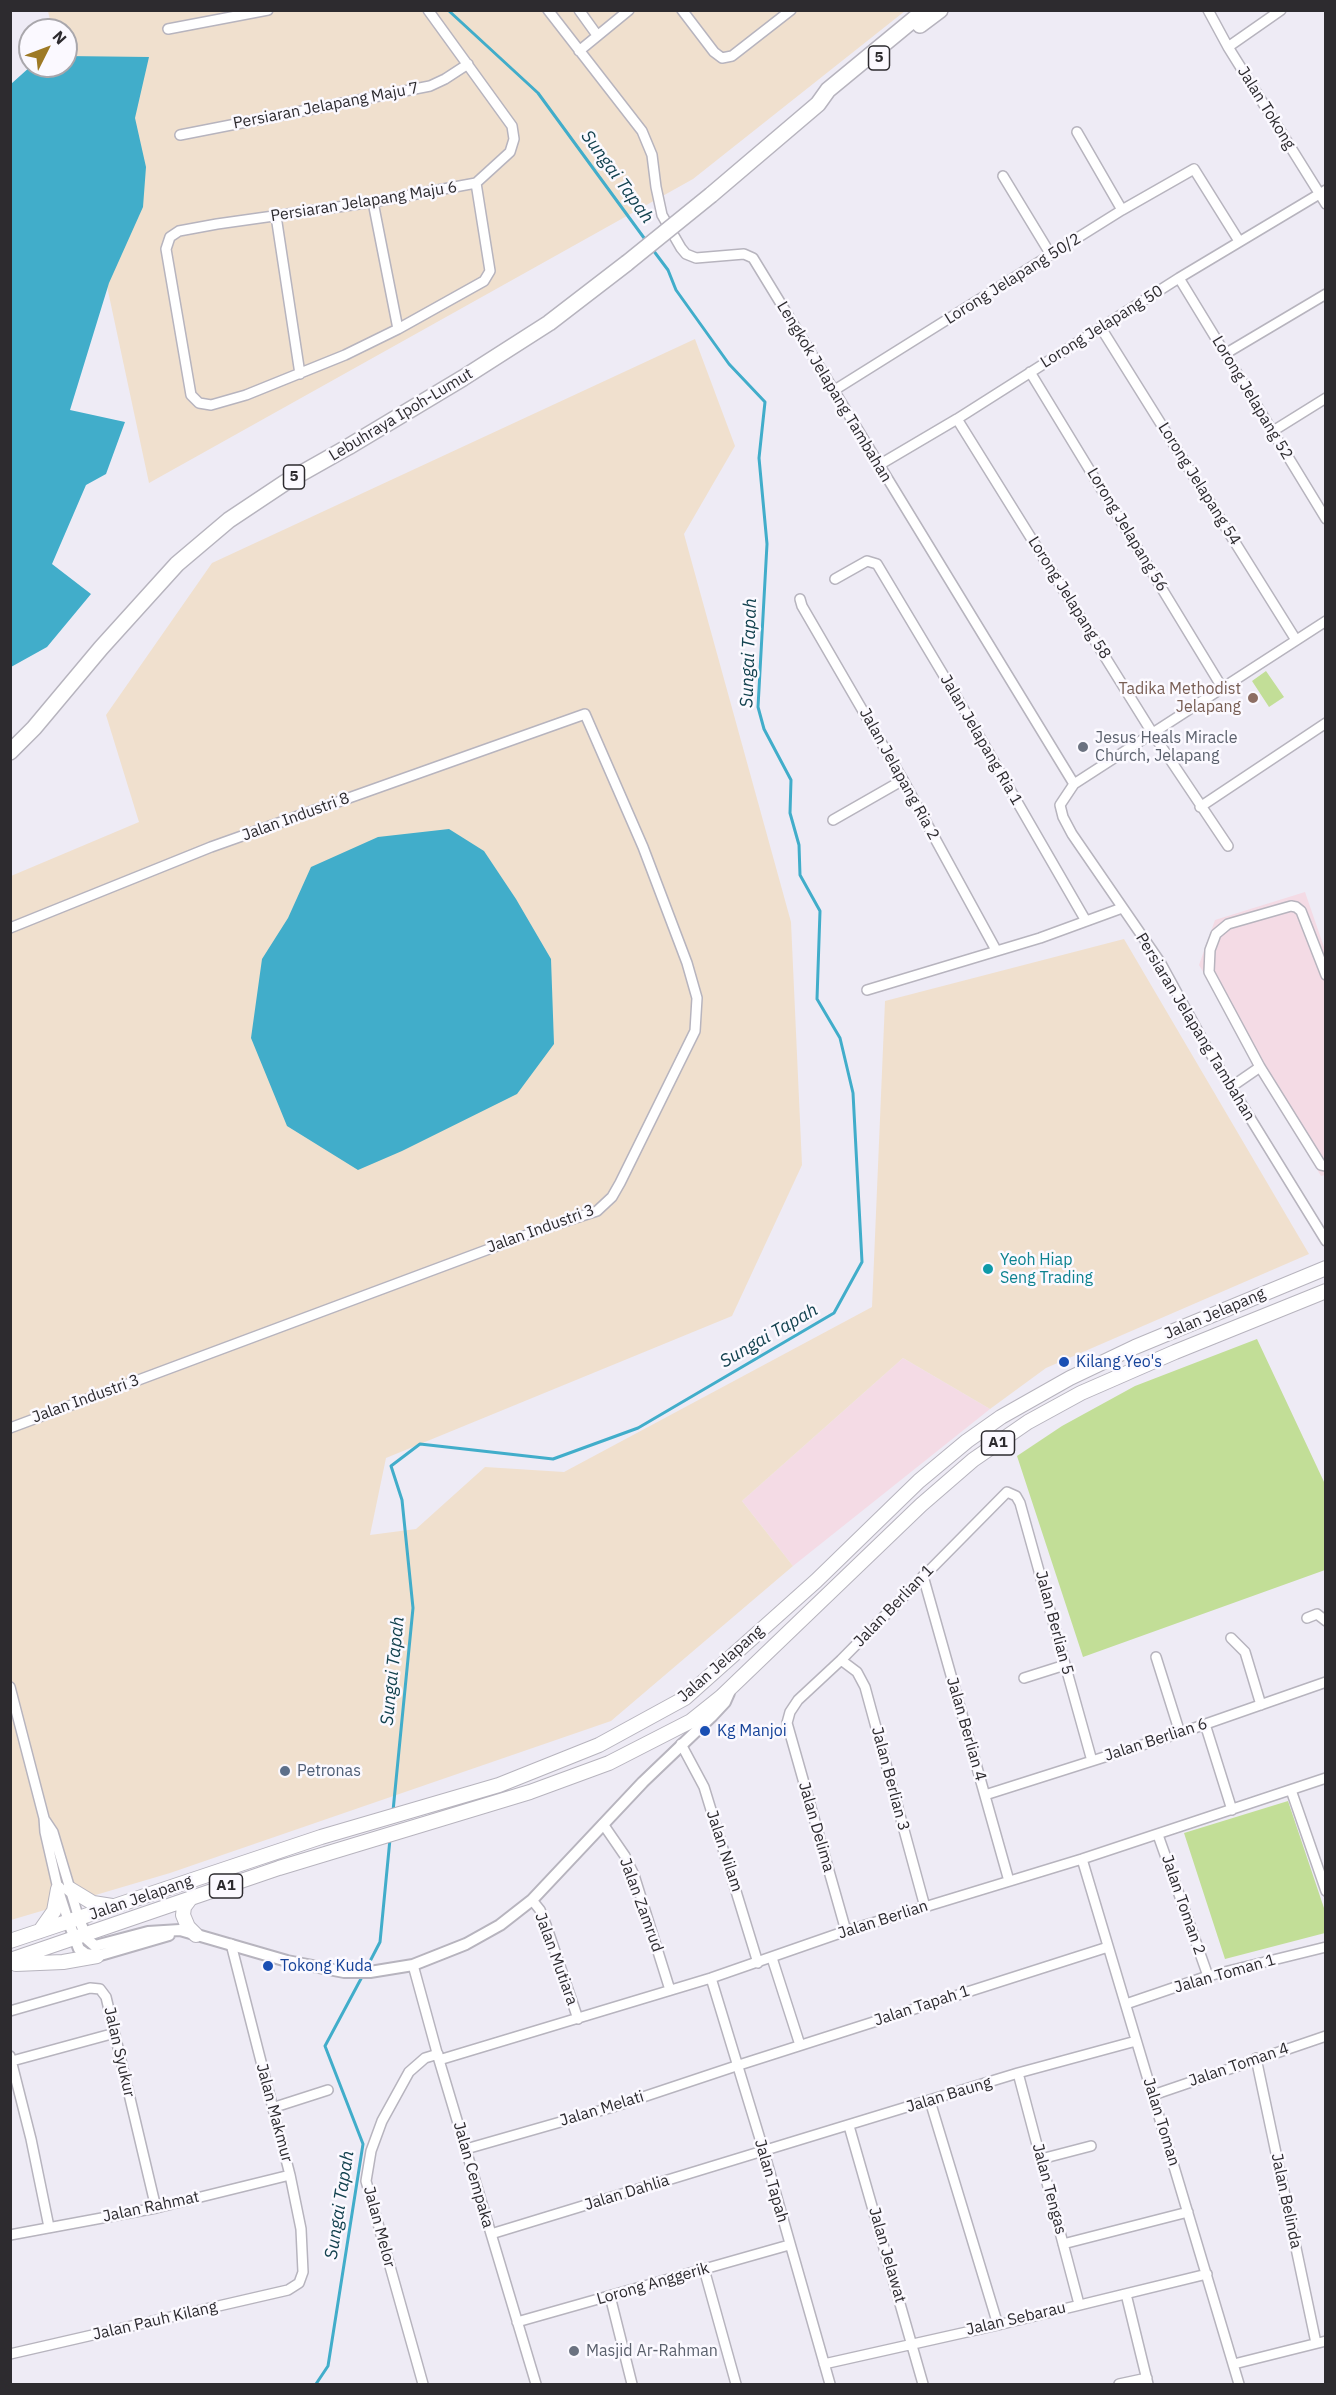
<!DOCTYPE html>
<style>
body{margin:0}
#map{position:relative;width:1336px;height:2395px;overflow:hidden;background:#eeebf5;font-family:"IBM Plex Sans",sans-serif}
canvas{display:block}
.frame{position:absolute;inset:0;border:12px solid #2d2b2f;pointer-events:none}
.north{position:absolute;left:18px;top:18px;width:60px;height:60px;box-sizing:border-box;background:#fbf9ff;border:2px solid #a9a7ac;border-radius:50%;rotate:48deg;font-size:16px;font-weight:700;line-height:24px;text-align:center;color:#2d2b2f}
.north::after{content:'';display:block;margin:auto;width:21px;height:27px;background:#9e7a25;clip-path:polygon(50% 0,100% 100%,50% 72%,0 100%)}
</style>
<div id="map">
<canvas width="1336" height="2395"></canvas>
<div class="frame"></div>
<div class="north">N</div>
</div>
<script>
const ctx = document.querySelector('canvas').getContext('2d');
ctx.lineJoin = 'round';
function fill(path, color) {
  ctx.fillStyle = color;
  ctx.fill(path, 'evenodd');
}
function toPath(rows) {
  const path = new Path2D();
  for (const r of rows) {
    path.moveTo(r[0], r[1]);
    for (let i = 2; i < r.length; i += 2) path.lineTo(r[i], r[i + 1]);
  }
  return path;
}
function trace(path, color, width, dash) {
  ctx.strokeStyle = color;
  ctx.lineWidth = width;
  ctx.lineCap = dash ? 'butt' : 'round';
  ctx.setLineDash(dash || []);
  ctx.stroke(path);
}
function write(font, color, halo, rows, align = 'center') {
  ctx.font = font + ' "IBM Plex Sans",sans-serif';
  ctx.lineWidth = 5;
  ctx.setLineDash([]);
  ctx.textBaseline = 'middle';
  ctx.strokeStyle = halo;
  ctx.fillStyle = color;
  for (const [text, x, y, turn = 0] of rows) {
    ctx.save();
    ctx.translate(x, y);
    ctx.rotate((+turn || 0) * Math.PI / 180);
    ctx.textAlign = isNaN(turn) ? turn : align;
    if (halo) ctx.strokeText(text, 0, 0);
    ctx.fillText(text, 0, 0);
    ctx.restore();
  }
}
fill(toPath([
 [1305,892,1325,950,1325,1175,1321,1176,1199,965,1215,920],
 [903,1358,990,1409,793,1566,742,1501]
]), '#f4dbe5');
fill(toPath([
 [48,11,905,11,693,179,149,483,60,66,66,66,66,30,52,30],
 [695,339,735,446,684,534,791,922,802,1165,732,1316,386,1458,370,1535,416,1529,485,1467,564,1472,872,1307,885,1001,1124,939,1309,1254,1046,1368,990,1409,903,1358,742,1501,793,1566,611,1721,170,1873,11,1920,11,876,139,822,106,715,212,563]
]), '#f0e0ce');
fill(toPath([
 [1266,671,1284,697,1269,707,1252,681],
 [1257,1339,1325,1484,1325,1570,1083,1657,1017,1456,1062,1426,1135,1386],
 [1288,1801,1325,1911,1325,1933,1225,1959,1184,1833]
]), '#c2de97');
fill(toPath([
 [66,56,149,57,135,118,146,167,143,207,109,283,70,410,125,422,106,474,86,485,52,564,91,594,47,647,11,667,11,84,31,66,66,66],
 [449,829,484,851,516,899,551,959,554,1044,517,1094,402,1151,358,1170,287,1126,251,1038,262,959,288,918,311,867,378,837]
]), '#41adca');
trace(toPath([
 [448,10,538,93,647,242],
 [393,1811,413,1608,402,1500,391,1466,420,1444,553,1459,638,1428,834,1313,862,1262,853,1093,840,1038,817,999,820,911,800,875,799,845,790,813,791,780,764,729,758,707,767,544,759,458,765,402,729,364,676,290,668,270,653,250],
 [366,1969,380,1942,390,1839],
 [316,2384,328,2366,363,2144,325,2046,363,1975]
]), '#41adca', 3);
const minor = toPath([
 [428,10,512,126,514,139,510,152,476,183,373,202,217,224,179,231,170,237,166,249,191,395,199,403,211,405,246,395,345,355,398,329,484,281,490,271,476,183],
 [548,10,642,131,652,155,656,187,662,215,681,248,686,254,696,258,744,254,753,258,1074,784],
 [579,10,597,35],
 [682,10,714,52,722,58,732,56,791,10],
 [1208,10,1228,47,1326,204],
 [168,29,268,10],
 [1228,47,1281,10],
 [579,51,629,10],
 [1077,132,1122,210],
 [180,135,430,86,445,79,468,64],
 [1003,176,1051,255],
 [373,202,398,329],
 [276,216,300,374],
 [1179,278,1326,519],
 [1101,328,1296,640],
 [1225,354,1326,294],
 [1030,372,1223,689],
 [833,391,1122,210,1194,169,1239,241],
 [957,419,1153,734,1228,846],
 [1273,431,1326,398],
 [879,465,957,419,1179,278,1326,190],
 [835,579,867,561,877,564,956,696,1086,921],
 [800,599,802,606,903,780,996,950],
 [1326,621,1074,784,1060,805,1063,817,1072,834,1160,962,1207,1048,1326,1241],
 [1200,807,1326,723],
 [833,820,903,780],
 [10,928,211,847,585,714,643,847,687,963,697,998,695,1031,620,1183,612,1197,597,1211,548,1227,10,1428],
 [1326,975,1301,911,1296,907,1291,906,1228,924,1216,934,1210,950,1209,972,1260,1067,1321,1165,1326,1166],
 [867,990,1040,938,1122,908],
 [1231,1087,1260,1067],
 [923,1576,1009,1881],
 [1307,1618,1317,1614,1326,1621],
 [1231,1638,1245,1652,1261,1705],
 [1156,1657,1180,1733],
 [841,1660,857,1672,865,1687,925,1907],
 [1024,1678,1065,1665],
 [10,1687,44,1818,45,1832,58,1889,69,1923],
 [1205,1724,1232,1810],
 [681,1744,704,1787,758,1963],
 [1291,1790,1326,1891],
 [985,1795,1180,1733,1326,1682],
 [45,1820,53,1832,79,1919],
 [603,1824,625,1856,634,1875,670,1990],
 [1158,1835,1208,1976],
 [1082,1859,1239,2384],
 [532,1900,540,1910,546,1925,578,2019],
 [846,1931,787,1723,790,1712,798,1700,841,1660,1007,1492,1016,1496,1020,1503,1092,1761],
 [772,1958,800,2045],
 [413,1965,439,2060,536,2384],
 [711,1978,764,2152,830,2384],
 [1126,2004,1208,1976,1326,1947],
 [10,2011,90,1988,100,1989,106,1997,156,2208],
 [10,2056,31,2139,49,2227],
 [1256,2058,1316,2343],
 [439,2060,711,1978,846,1931,1082,1859,1326,1778],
 [12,2061,115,2033],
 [1018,2073,1079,2304],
 [1153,2095,1326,2036],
 [930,2101,998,2325],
 [272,2108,328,2090],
 [849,2126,923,2384],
 [466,2149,613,2107,736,2066,1108,1947],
 [1041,2159,1091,2146],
 [491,2234,1018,2073,1136,2041],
 [10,2235,156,2208,290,2175],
 [1063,2244,1188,2212],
 [704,2269,736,2384],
 [1126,2294,1148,2384],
 [610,2296,632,2384],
 [517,2322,789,2245],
 [10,2354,288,2290,299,2283,303,2272,301,2229,290,2175,231,1944],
 [824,2364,998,2325,1207,2274],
 [1234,2364,1326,2341],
 [423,2384,366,2181,371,2151,382,2121,409,2072,425,2058,438,2054],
 [1119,2384,1147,2378]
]);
const tertiary = toPath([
 [79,1919,87,1939,95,1946,148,1932,180,1930,287,1961,344,1972,370,1972,413,1965,466,1944,500,1925,532,1900,643,1782,711,1717,725,1702,729,1693],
 [69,1923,79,1949,86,1954,97,1956,169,1935]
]);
const primary = toPath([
 [70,1889,93,1903,112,1906],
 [190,1899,184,1907,183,1915,188,1927,196,1935],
 [40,1931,54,1911,58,1889],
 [10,1941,321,1837,499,1785,599,1745,685,1698,816,1581,919,1481,967,1441,1001,1417,1070,1378,1135,1347,1326,1268],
 [10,1960,279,1868,530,1792,609,1763,691,1721,721,1697,921,1505,973,1460,1028,1422,1081,1393,1175,1352,1326,1291],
 [16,1964,63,1962,97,1956]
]);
const trunk = toPath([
 [920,25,940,10],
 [711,195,818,104,828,90,925,10],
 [10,752,34,728,101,648,177,564,229,520,286,482,348,447,463,378,549,323,627,263]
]);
trace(minor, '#b7b4be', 12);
trace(tertiary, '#b7b4be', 14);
trace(primary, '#b7b4be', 16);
trace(trunk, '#b7b4be', 18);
trace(minor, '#fff', 9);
trace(tertiary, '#fff', 10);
trace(primary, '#fff', 14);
trace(trunk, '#fff', 15);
const trunkBridge = toPath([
 [627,263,711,195]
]);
trace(trunkBridge, '#b7b4be', 18, []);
trace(trunkBridge, '#fff', 15);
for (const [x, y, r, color] of [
 [1253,698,6,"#8d6e63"],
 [1083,747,6,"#6b7280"],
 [988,1269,6,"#0f9aa8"],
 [1064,1362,6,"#1a4fb4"],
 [705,1731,6,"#1a4fb4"],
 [285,1771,6,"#5c6f8a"],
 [268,1966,6,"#1a4fb4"],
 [574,2351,6,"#6b7280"]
]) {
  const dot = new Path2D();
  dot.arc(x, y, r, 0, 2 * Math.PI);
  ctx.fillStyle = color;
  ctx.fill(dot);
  trace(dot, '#fbf9ff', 2);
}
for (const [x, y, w] of [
 [879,58,21],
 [294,477,21],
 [998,1443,33],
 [226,1886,33]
]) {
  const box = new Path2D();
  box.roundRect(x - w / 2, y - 12, w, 24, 4.5);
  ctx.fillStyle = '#fbf9ff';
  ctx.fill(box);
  trace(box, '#2d2b2f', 1.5);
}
write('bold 15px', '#2d2b2f', null, [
 ["5",879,58],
 ["5",294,477],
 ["A1",998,1443],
 ["A1",226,1886]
]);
write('16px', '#2d2b2f', '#fbf9ff', [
 ["Persiaran Jelapang Maju 7",326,106,-11],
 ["Jalan Tokong",1266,108,58],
 ["Persiaran Jelapang Maju 6",364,202,-9],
 ["Lorong Jelapang 50/2",1013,279,-32],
 ["Lorong Jelapang 50",1102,327,-32],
 ["Lengkok Jelapang Tambahan",834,392,59],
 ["Lorong Jelapang 52",1252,398,59],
 ["Lebuhraya Ipoh-Lumut",401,415,-31],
 ["Lorong Jelapang 54",1199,484,58],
 ["Lorong Jelapang 56",1127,530,59],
 ["Lorong Jelapang 58",1069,598,58],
 ["Jalan Jelapang Ria 1",981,740,60],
 ["Jalan Jelapang Ria 2",899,774,61],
 ["Jalan Industri 8",296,817,-20],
 ["Persiaran Jelapang Tambahan",1195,1027,59],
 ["Jalan Industri 3",541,1229,-20],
 ["Jalan Jelapang",1215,1314,-23],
 ["Jalan Industri 3",86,1399,-20],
 ["Jalan Berlian 1",894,1606,-46],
 ["Jalan Berlian 5",1054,1623,75],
 ["Jalan Jelapang",721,1664,-41],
 ["Jalan Berlian 4",966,1729,74],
 ["Jalan Berlian 6",1156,1740,-18],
 ["Jalan Berlian 3",890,1779,75],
 ["Jalan Delima",816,1827,74],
 ["Jalan Nilam",724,1851,72],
 ["Jalan Jelapang",141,1898,-19],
 ["Jalan Zamrud",641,1905,70],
 ["Jalan Toman 2",1183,1905,71],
 ["Jalan Berlian",883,1920,-18],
 ["Jalan Mutiara",556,1959,70],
 ["Jalan Toman 1",1225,1974,-16],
 ["Jalan Tapah 1",922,2006,-18],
 ["Jalan Syukur",119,2052,77],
 ["Jalan Toman 4",1239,2065,-19],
 ["Jalan Baung",949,2095,-17],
 ["Jalan Melati",602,2109,-17],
 ["Jalan Makmur",274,2113,75],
 ["Jalan Toman",1161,2122,73],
 ["Jalan Cempaka",473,2175,74],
 ["Jalan Tapah",771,2181,74],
 ["Jalan Tengas",1049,2189,75],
 ["Jalan Dahlia",627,2193,-17],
 ["Jalan Belinda",1286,2201,78],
 ["Jalan Rahmat",151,2207,-12],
 ["Jalan Melor",379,2227,75],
 ["Jalan Jelawat",887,2255,74],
 ["Lorong Anggerik",653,2284,-16],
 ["Jalan Sebarau",1016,2319,-13],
 ["Jalan Pauh Kilang",155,2321,-13]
]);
write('16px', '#785e54', '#fbf9ff', [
 ["Tadika Methodist",1241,689],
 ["Jelapang",1241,707]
], 'right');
write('16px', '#5b616d', '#fbf9ff', [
 ["Jesus Heals Miracle",1095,738],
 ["Church, Jelapang",1095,756],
 ["Masjid Ar-Rahman",586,2351]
], 'left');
write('16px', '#0d838f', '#fbf9ff', [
 ["Yeoh Hiap",1000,1260],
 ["Seng Trading",1000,1278]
], 'left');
write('16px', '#164399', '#fbf9ff', [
 ["Kilang Yeo's",1076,1362],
 ["Kg Manjoi",717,1731],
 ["Tokong Kuda",280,1966]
], 'left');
write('16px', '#4e5e75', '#fbf9ff', [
 ["Petronas",297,1771]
], 'left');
write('italic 18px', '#13424f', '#fbf9ff', [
 ["Sungai Tapah",617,177,54],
 ["Sungai Tapah",749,653,-88],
 ["Sungai Tapah",769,1336,-30],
 ["Sungai Tapah",393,1671,-84],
 ["Sungai Tapah",340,2205,-81]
]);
</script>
